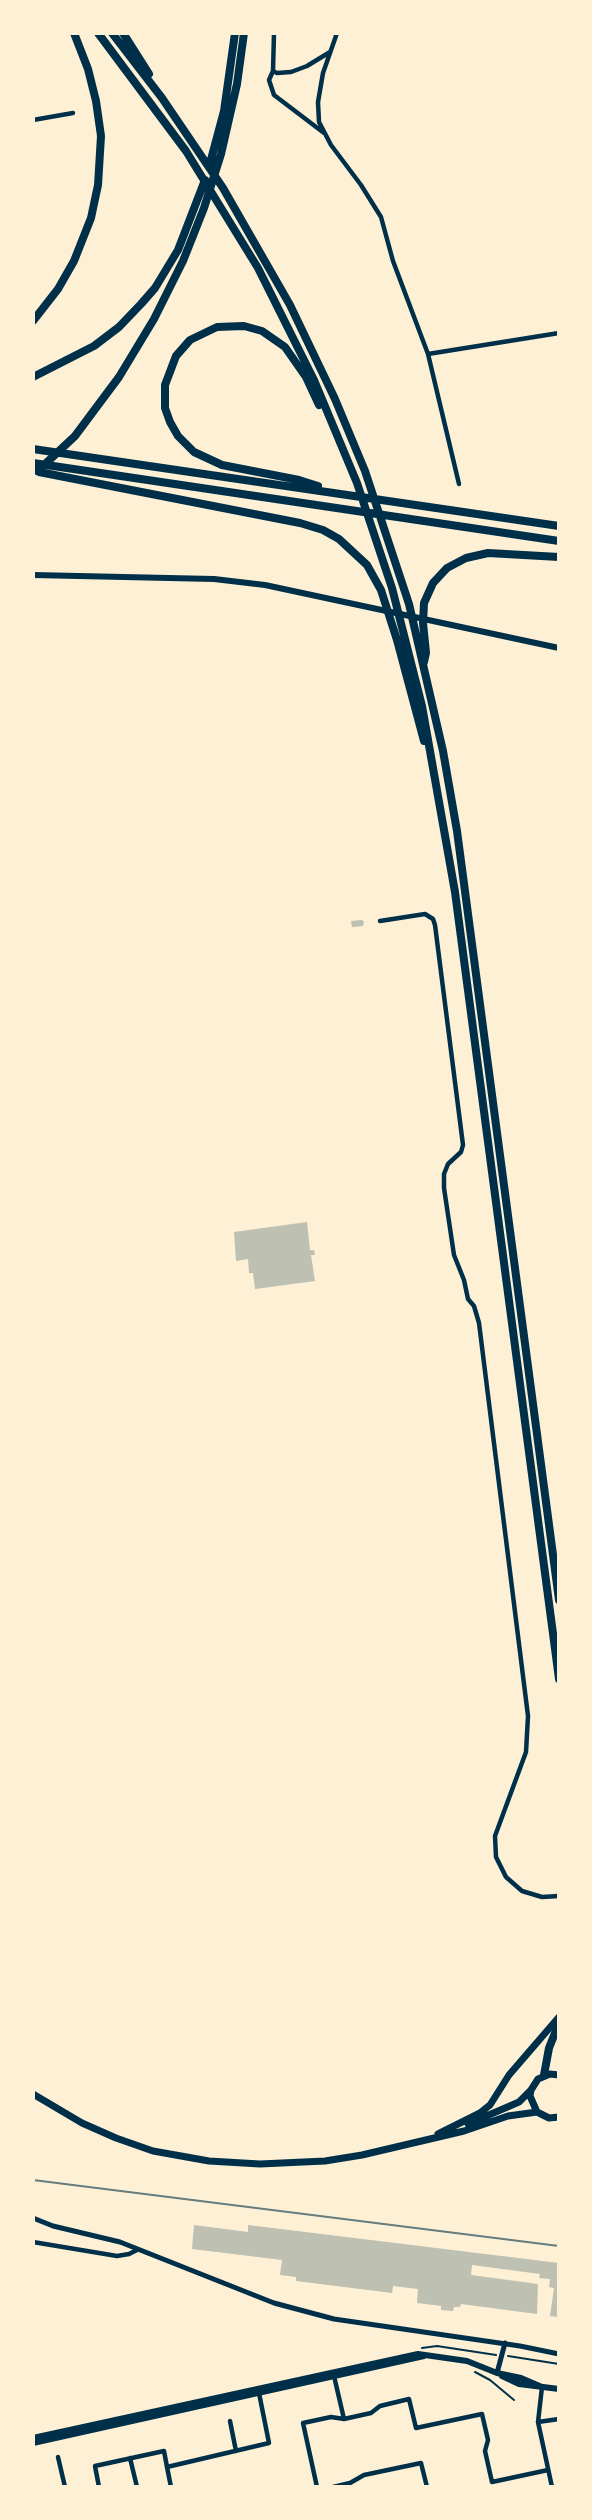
<!DOCTYPE html>
<style>
body{margin:0}
#map{position:relative;width:592px;height:2520px;overflow:hidden;background:#fdf0d5;font-family:"Exo 2",sans-serif}
canvas{display:block}
.frame{position:absolute;inset:0;border:35px solid #fdf0d5;pointer-events:none}
</style>
<div id="map">
<canvas width="592" height="2520"></canvas>
<div class="frame"></div>
</div>
<script>
const ctx = document.querySelector('canvas').getContext('2d');
ctx.lineJoin = 'round';
function fill(path, color) {
  ctx.fillStyle = color;
  ctx.fill(path, 'evenodd');
}
function toPath(rows) {
  const path = new Path2D();
  for (const r of rows) {
    path.moveTo(r[0], r[1]);
    for (let i = 2; i < r.length; i += 2) path.lineTo(r[i], r[i + 1]);
  }
  return path;
}
function trace(path, color, width, dash) {
  ctx.strokeStyle = color;
  ctx.lineWidth = width;
  ctx.lineCap = dash ? 'butt' : 'round';
  ctx.setLineDash(dash || []);
  ctx.stroke(path);
}
fill(toPath([
 [362,920,364,922,363,926,352,927,351,921],
 [307,1222,310,1250,314,1250,315,1255,311,1255,315,1281,255,1289,253,1273,249,1273,248,1259,236,1261,234,1232],
 [194,2225,248,2232,248,2225,559,2263,559,2317,550,2316,554,2288,549,2287,550,2279,539,2278,540,2274,472,2265,471,2275,538,2284,537,2314,461,2304,460,2307,454,2307,453,2311,441,2310,441,2306,417,2303,418,2289,393,2286,392,2293,296,2281,296,2277,280,2275,282,2260,192,2249]
]), '#bec0b2');
trace(toPath([
 [422,2348,437,2346,496,2355],
 [508,2356,559,2364],
 [475,2372,490,2380,514,2400]
]), '#003049', 2);
trace(toPath([
 [274,33,273,71,277,73,291,72,307,66,330,52],
 [337,33,323,73,318,102,319,122,331,145,361,185,381,217,393,261,428,354,459,484],
 [273,71,269,80,274,95,324,133],
 [33,120,73,113],
 [428,354,559,333],
 [380,921,425,914,433,919,435,925,463,1145,461,1152,448,1164,444,1174,444,1188,454,1255,464,1280,468,1299,474,1306,479,1323,528,1716,526,1752,495,1836,496,1857,506,1877,522,1891,542,1897,559,1896],
 [33,2242,117,2256,129,2254,137,2250],
 [334,2376,344,2419],
 [542,2387,538,2422,552,2487],
 [230,2421,236,2451],
 [538,2422,559,2419],
 [58,2457,65,2487],
 [130,2458,137,2487],
 [167,2467,171,2487],
 [99,2487,95,2466,164,2451,167,2467,269,2443,259,2393],
 [317,2487,303,2423,331,2417,344,2419,371,2413,380,2406,409,2399,416,2428,482,2414,488,2440,485,2451,492,2482,548,2470],
 [333,2487,350,2483,364,2475,421,2463,427,2487]
]), '#003049', 4.5);
trace(toPath([
 [33,2218,53,2226,120,2242,274,2303,334,2319,520,2346,559,2354],
 [497,2373,505,2343]
]), '#003049', 5);
trace(toPath([
 [33,575,214,579,265,585,559,648],
 [502,2376,519,2384,559,2389],
 [33,2438,418,2354,467,2361,497,2373,521,2378,542,2387],
 [33,2443,424,2356]
]), '#003049', 6);
trace(toPath([
 [559,2075,550,2074,538,2079,531,2090,530,2096,537,2112,549,2118,559,2117],
 [33,2094,82,2123,116,2138,153,2151,209,2161,260,2164,325,2161,362,2155,464,2131,508,2116,537,2112],
 [468,2124,519,2102,531,2090],
 [438,2134,480,2113,490,2105,509,2075,559,2017]
]), '#003049', 7);
trace(toPath([
 [98,33,186,151,258,268,314,380,357,483,392,588,422,706,455,892,559,1679],
 [112,33,162,98,223,188,290,305,335,399,365,471,409,604,443,751,457,831,559,1600],
 [123,33,149,74],
 [209,167,224,111,235,33],
 [33,321,58,289,74,261,91,218,98,185,101,136,96,101,88,69,74,33],
 [33,377,94,346,119,327,141,304,155,288,178,250,205,180],
 [33,449,559,526],
 [33,463,559,541],
 [43,466,75,436,119,377,154,319,183,261,204,208,221,154,237,84,244,33],
 [33,469,39,472,300,523,323,530,339,539,367,565,381,590,397,640,424,741],
 [318,486,299,480,222,465,194,452,178,436,170,422,165,408,165,385,176,356,190,340,217,327,244,326,262,331,285,347,306,377,319,405],
 [424,662,426,653,423,623,424,603,433,583,447,568,466,558,488,553,559,557],
 [544,2075,549,2048,559,2023]
]), '#003049', 8);
trace(toPath([
 [33,2180,559,2246]
]), '#657d81', 2);
</script>
